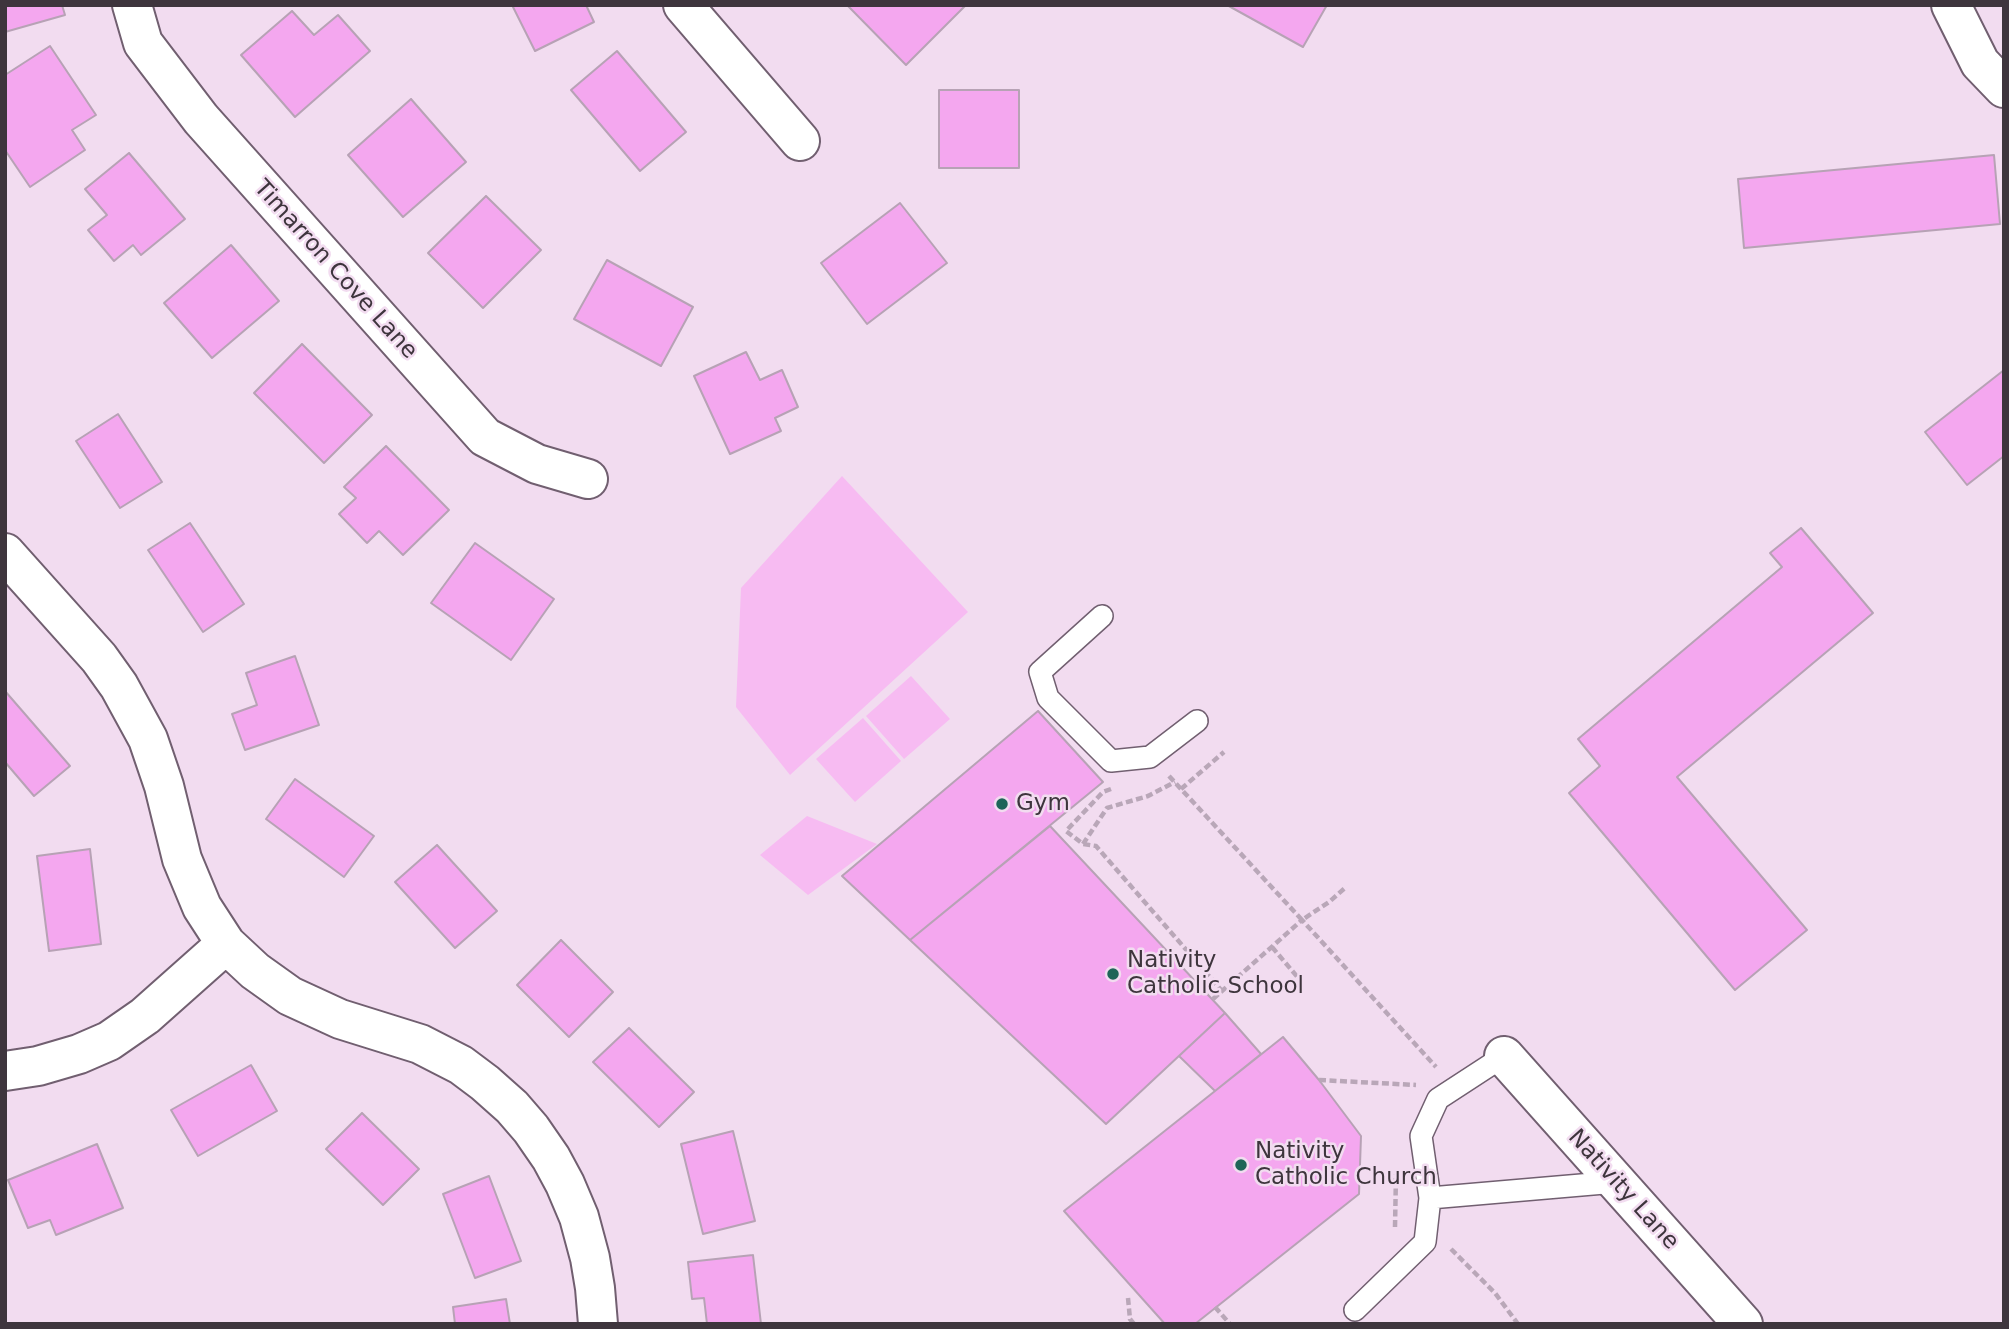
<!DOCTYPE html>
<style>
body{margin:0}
#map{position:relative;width:2009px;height:1329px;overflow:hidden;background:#f2dcf0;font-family:"DejaVu Sans",sans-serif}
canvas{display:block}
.frame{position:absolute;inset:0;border:7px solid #3e353d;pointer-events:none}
</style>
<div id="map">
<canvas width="2009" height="1329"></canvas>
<div class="frame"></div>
</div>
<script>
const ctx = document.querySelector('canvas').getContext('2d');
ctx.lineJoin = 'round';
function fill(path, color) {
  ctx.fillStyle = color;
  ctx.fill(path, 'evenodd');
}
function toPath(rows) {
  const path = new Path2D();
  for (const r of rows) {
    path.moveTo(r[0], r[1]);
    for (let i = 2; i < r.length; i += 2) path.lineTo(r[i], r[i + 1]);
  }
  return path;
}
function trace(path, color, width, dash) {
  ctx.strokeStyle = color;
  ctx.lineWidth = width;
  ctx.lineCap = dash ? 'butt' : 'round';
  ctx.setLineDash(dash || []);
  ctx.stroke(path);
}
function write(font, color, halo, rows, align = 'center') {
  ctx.font = font + ' "DejaVu Sans",sans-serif';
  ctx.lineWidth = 5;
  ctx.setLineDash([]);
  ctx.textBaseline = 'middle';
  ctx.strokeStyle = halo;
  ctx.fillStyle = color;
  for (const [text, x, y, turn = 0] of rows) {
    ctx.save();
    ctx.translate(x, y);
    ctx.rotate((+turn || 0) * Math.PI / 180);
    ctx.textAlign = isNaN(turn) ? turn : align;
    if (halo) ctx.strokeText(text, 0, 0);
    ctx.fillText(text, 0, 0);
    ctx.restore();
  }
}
fill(toPath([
 [842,476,968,612,790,775,736,707,741,588],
 [911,676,950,719,904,759,866,716],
 [863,718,901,761,855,802,816,759],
 [807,816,877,844,808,895,760,855]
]), '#f7bbf2');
const building = toPath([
 [5,5,62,5,65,15,5,32,5,5],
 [512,5,586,5,594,22,535,51,512,5],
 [847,5,966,5,906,65,847,5],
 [1227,5,1327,5,1303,47,1227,5],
 [292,11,314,35,338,15,370,51,295,117,241,55,292,11],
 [50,46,96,115,72,130,85,150,30,187,5,150,5,75,50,46],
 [617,51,686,132,640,171,571,90,617,51],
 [939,90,1019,90,1019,168,939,168,939,90],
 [411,99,466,162,403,217,348,155,411,99],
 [129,153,185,219,141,255,133,245,114,261,88,230,107,215,85,189,129,153],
 [1994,155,2000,224,1744,248,1738,179,1994,155],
 [486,196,541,250,483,308,428,253,486,196],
 [900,203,947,263,867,324,821,263,900,203],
 [231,245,279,301,212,358,164,303,231,245],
 [607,260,693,307,661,366,574,319,607,260],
 [302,344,372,415,324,463,254,393,302,344],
 [746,352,760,380,782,370,798,407,775,418,781,431,730,454,694,376,746,352],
 [2004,370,2004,456,1967,485,1925,432,2004,370],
 [118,414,162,482,120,508,76,441,118,414],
 [386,446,449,510,403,555,379,531,367,543,339,514,356,498,344,487,386,446],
 [190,523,244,604,203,632,148,550,190,523],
 [1801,528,1873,613,1677,777,1807,930,1735,990,1569,793,1600,766,1578,739,1782,567,1770,553,1801,528],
 [475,543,554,599,511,660,431,603,475,543],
 [295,656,319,725,245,750,232,714,257,705,246,673,295,656],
 [5,691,70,766,34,796,5,762,5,691],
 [1038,711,1103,782,910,940,842,876,1038,711],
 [295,779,374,836,344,877,266,819,295,779],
 [1050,826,1225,1013,1106,1124,910,940,1050,826],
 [437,845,497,911,455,948,395,882,437,845],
 [90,849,101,944,49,951,37,856,90,849],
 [561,940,613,992,569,1037,517,985,561,940],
 [1225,1013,1261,1054,1215,1091,1179,1056,1225,1013],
 [629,1028,694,1092,659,1127,593,1062,629,1028],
 [1283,1037,1319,1080,1361,1136,1359,1194,1195,1324,1165,1324,1064,1211,1283,1037],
 [251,1065,277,1111,198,1156,171,1110,251,1065],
 [362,1113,419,1169,383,1205,326,1149,362,1113],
 [733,1131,755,1221,703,1234,681,1144,733,1131],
 [97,1144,123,1208,56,1235,50,1220,28,1228,8,1180,97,1144],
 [489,1176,521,1261,475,1278,443,1194,489,1176],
 [753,1255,761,1324,707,1324,704,1298,692,1299,688,1262,753,1255],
 [506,1299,510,1324,455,1324,453,1307,506,1299]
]);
fill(building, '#f4a7ef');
trace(building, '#b7a2b5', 2);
const lane = toPath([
 [1102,616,1040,672,1048,698,1111,761,1150,757,1197,721],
 [1430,1198,1616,1182],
 [1355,1310,1425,1242,1430,1198,1421,1136,1438,1099,1504,1056]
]);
const street = toPath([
 [132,5,143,43,201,119,485,437,537,464,588,479],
 [683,5,800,141],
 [1951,5,1980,63,2004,88],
 [5,553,99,658,119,686,148,739,164,786,182,859,202,907,226,944,255,971,290,996,340,1019,420,1044,461,1065,485,1083,512,1107,531,1129,551,1158,565,1184,579,1217,590,1258,595,1288,598,1324],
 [1504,1056,1743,1324],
 [5,1071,38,1066,79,1054,109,1041,145,1016,226,944]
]);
trace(lane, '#715f70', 24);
trace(street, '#715f70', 42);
trace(toPath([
 [1169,776,1302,920,1329,902,1345,888],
 [1111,789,1103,792,1066,831,1083,844,1096,846,1222,991],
 [1181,789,1224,752],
 [1083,844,1107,808,1148,796,1175,782],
 [1272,947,1300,980],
 [1213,999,1302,920,1436,1067],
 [1319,1080,1416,1085],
 [1395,1227,1396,1174],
 [1451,1249,1495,1293,1518,1324],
 [1128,1298,1130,1319,1134,1324],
 [1215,1307,1230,1324]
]), '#b9a7b8', 4.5, [7, 3.5]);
trace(lane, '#fff', 21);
trace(street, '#fff', 38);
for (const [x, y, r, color] of [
 [1002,804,7,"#1e6558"],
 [1113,974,7,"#1e6558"],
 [1241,1165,7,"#1e6558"]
]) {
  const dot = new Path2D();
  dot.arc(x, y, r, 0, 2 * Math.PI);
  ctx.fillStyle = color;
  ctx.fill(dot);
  trace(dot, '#f2dcf0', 2.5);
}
write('23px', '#3e353d', '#f2dcf0', [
 ["Timarron Cove Lane",335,270,48],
 ["Nativity Lane",1623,1190,48]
]);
write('23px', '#3e353d', '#f2dcf0', [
 ["Gym",1016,804],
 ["Nativity",1127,961],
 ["Catholic School",1127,987],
 ["Nativity",1255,1152],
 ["Catholic Church",1255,1178]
], 'left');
</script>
